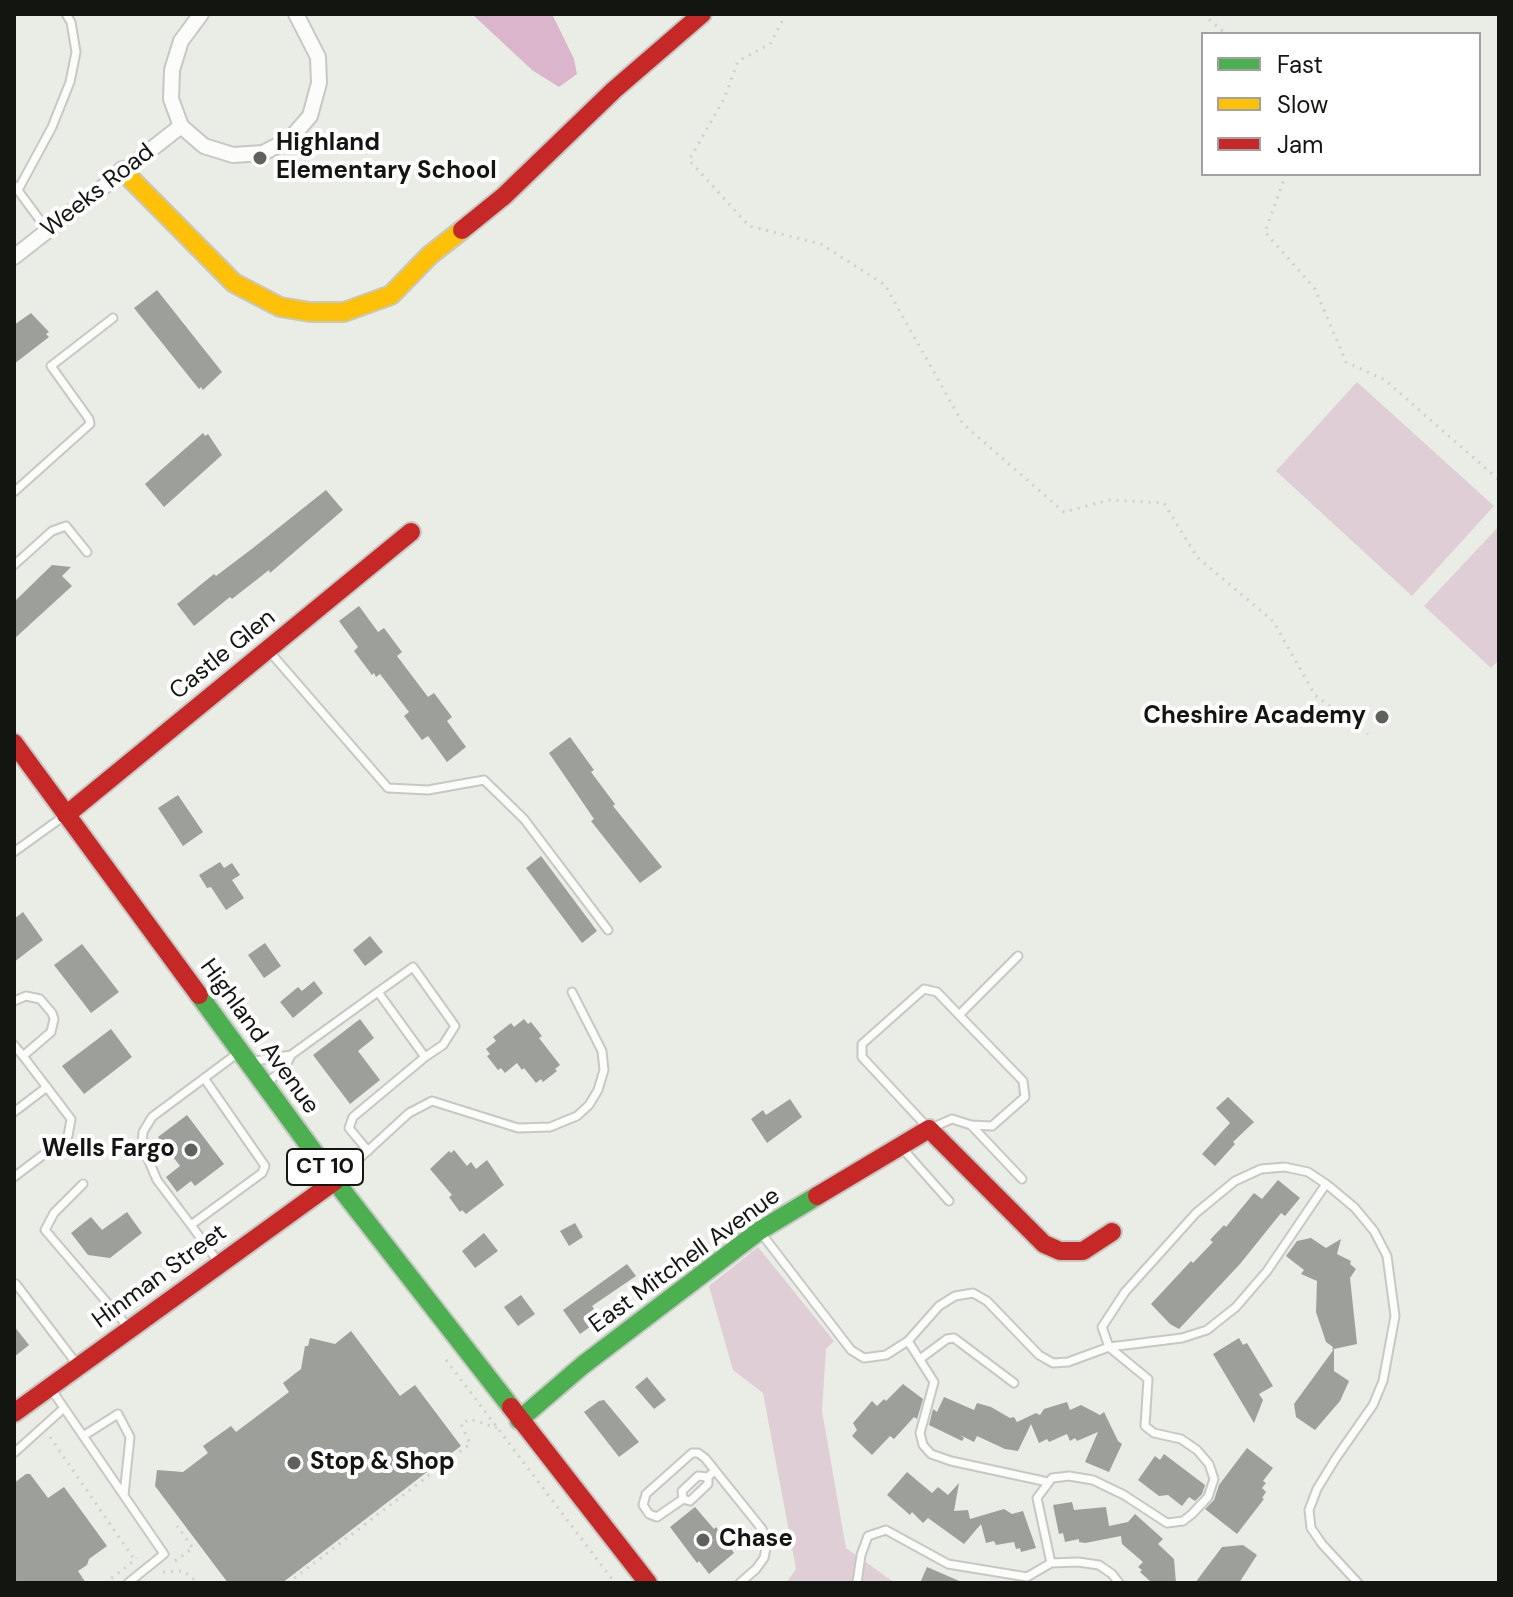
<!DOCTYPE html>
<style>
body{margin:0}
#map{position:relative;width:1513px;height:1597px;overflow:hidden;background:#e9ede6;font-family:"DM Sans",sans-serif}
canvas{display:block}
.frame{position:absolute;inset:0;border:16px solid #131511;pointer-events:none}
.legend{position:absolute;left:1201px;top:32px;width:280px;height:144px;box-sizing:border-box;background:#fff;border:2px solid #a1a1a0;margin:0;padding:10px 14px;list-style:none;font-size:24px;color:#131511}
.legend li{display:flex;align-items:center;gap:16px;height:40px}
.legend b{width:40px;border:2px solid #a1a1a0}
</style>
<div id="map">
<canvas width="1513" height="1597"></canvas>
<div class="frame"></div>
<ul class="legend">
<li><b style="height:10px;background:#4caf50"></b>Fast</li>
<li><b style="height:10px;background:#ffc107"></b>Slow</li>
<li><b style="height:10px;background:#c62828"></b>Jam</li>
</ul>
</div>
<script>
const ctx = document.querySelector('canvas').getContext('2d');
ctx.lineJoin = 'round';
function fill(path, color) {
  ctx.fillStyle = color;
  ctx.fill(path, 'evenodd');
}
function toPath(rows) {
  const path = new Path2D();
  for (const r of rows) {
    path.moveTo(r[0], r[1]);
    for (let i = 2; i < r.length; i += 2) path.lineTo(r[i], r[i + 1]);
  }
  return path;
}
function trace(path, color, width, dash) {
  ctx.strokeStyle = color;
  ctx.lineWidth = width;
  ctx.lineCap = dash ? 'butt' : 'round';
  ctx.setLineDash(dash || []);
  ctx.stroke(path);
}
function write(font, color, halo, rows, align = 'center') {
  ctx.font = font + ' "DM Sans",sans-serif';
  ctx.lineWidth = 8;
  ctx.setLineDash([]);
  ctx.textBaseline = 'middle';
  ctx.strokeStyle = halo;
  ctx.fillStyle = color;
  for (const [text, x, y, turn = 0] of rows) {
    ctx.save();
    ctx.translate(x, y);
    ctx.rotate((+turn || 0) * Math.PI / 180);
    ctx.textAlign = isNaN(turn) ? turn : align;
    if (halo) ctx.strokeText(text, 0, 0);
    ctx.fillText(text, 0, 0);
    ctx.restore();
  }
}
fill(toPath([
 [1357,382,1494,506,1412,596,1276,471],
 [1499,526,1499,660,1491,668,1424,606],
 [758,1247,834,1341,826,1349,822,1411,846,1548,895,1583,786,1583,796,1569,763,1393,733,1370,709,1286]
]), '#e0ced7');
fill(toPath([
 [472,14,552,14,574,59,577,74,559,87,532,70]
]), '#dab5cc');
fill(toPath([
 [157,290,222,372,203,390,201,387,199,389,134,308],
 [31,313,49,332,46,334,49,337,14,364,14,325],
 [203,433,205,436,208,434,222,455,164,507,145,484],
 [326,490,343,510,270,573,269,570,232,599,230,597,194,626,177,604,214,574,216,576,253,548],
 [52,565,71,567,62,576,72,586,14,639,14,602],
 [359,606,378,632,384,628,402,652,397,656,428,697,434,693,452,717,447,721,466,747,447,762,428,736,422,740,404,716,409,712,380,674,376,677,374,673,372,675,354,651,358,647,339,621],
 [570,737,594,770,591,772,615,804,613,806,662,867,640,883,591,821,594,819,549,753],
 [178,795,203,832,183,846,158,808],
 [541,856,597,931,582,943,526,868],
 [220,862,224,868,232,863,240,875,232,880,244,898,226,910,211,887,207,888,199,875],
 [23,912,43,940,14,962,14,919],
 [370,936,383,952,365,966,353,950],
 [265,943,281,966,264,978,248,955],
 [82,944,119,992,91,1013,54,965],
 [314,981,323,993,293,1018,280,1002,298,987,302,991],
 [360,1019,374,1038,358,1051,380,1080,350,1104,313,1055],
 [524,1019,528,1024,531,1022,542,1036,539,1038,560,1065,555,1069,557,1071,543,1082,541,1079,536,1083,524,1068,522,1070,517,1063,505,1073,501,1068,498,1070,487,1056,490,1054,486,1049,496,1041,493,1037,511,1023,514,1027],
 [111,1029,132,1057,84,1094,62,1066],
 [1228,1097,1254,1122,1233,1142,1235,1144,1215,1166,1202,1154,1230,1123,1216,1108],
 [790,1099,802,1117,767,1143,751,1119,763,1110,766,1115],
 [187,1115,224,1164,195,1186,191,1181,177,1192,166,1177,180,1166,158,1137],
 [454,1150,467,1166,471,1162,476,1169,487,1160,504,1185,466,1214,462,1210,460,1212,449,1197,452,1195,430,1169,449,1151,451,1153],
 [1278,1180,1300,1198,1285,1216,1281,1213,1240,1264,1179,1329,1170,1324,1151,1304,1191,1261,1193,1263,1213,1242,1210,1240,1224,1225,1226,1227,1254,1193,1262,1199],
 [127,1212,142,1233,110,1258,88,1255,71,1233,91,1217,102,1230],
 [575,1223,583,1237,569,1246,560,1231],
 [484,1233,498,1251,475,1268,462,1251],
 [1311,1238,1326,1248,1341,1239,1337,1254,1351,1261,1350,1264,1356,1269,1350,1278,1357,1344,1334,1349,1334,1371,1349,1381,1340,1401,1315,1430,1296,1417,1294,1404,1334,1349,1332,1350,1333,1347,1326,1342,1316,1312,1317,1281,1301,1274,1304,1270,1286,1256,1297,1241],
 [627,1264,636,1276,592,1306,601,1319,580,1334,563,1310],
 [521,1295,535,1314,518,1326,504,1307],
 [14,1326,29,1345,14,1357],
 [351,1331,400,1396,415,1385,461,1446,282,1583,228,1583,155,1486,157,1470,183,1472,208,1453,203,1446,231,1426,236,1432,289,1392,283,1383,301,1369,305,1346,308,1346,310,1338,335,1344],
 [1239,1338,1243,1345,1247,1343,1273,1386,1259,1394,1263,1400,1254,1423,1213,1354],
 [647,1377,666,1400,654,1409,635,1387],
 [903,1384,923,1399,917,1419,914,1417,894,1439,890,1436,872,1455,852,1436,857,1430,853,1423,872,1401,877,1406,884,1399,886,1401],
 [944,1397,974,1410,977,1403,991,1407,1010,1418,1014,1417,1017,1422,1036,1413,1040,1415,1044,1409,1067,1402,1070,1410,1081,1405,1100,1415,1104,1412,1118,1441,1122,1444,1109,1472,1085,1462,1098,1432,1077,1441,1075,1438,1070,1441,1067,1434,1049,1442,1047,1439,1039,1443,1031,1424,1018,1451,1005,1449,977,1436,974,1442,960,1435,964,1438,962,1441,929,1425,933,1409,937,1412],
 [604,1400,639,1442,619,1457,584,1412,599,1401],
 [1247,1448,1273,1468,1263,1481,1266,1483,1262,1488,1266,1492,1262,1498,1264,1499,1237,1534,1205,1509,1214,1500,1219,1485],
 [1164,1454,1205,1485,1202,1494,1195,1501,1189,1497,1182,1506,1168,1495,1159,1496,1138,1480,1155,1456,1160,1460],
 [907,1472,932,1493,938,1487,948,1495,959,1483,954,1511,968,1510,970,1519,1004,1509,1012,1514,1023,1511,1036,1548,1021,1552,1020,1548,1016,1549,1014,1542,996,1545,994,1541,986,1543,981,1524,964,1544,928,1518,923,1523,912,1512,910,1515,887,1495],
 [26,1474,30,1474,48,1498,64,1487,107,1546,89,1559,87,1565,78,1571,86,1583,18,1583,14,1578,14,1483],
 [1072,1502,1074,1510,1106,1507,1109,1526,1128,1522,1135,1514,1163,1539,1158,1544,1174,1559,1176,1583,1152,1583,1140,1572,1142,1570,1138,1567,1143,1562,1122,1544,1121,1536,1085,1543,1079,1542,1079,1539,1065,1542,1063,1533,1059,1534,1053,1505],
 [695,1507,714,1529,716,1527,734,1553,709,1574,699,1561,697,1563,670,1527],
 [1243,1545,1257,1555,1239,1583,1195,1583,1222,1547],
 [927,1567,964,1583,920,1583]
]), '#9c9f9a');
const lane = toPath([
 [14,185,48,231],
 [18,190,52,127,70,82,76,52,71,22,66,14],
 [14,492,90,424,89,419,51,366,113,318],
 [14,565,52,531,66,526,87,552],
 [269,651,388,788,428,790,484,780,524,819,608,930],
 [14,852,64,816],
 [14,1001,26,996,40,999,52,1013,54,1019,51,1032,23,1056,71,1119,68,1136,14,1177],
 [959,1015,937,992,924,989,862,1044,862,1057,929,1129,952,1119,971,1125,992,1126,1025,1097,1023,1081,959,1015,1018,956],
 [14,1045,23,1056],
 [291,1055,378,992,413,967,455,1026,443,1045,425,1057,378,992],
 [255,1061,291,1055,285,1068,269,1081],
 [204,1078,265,1166,262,1173,191,1225,219,1263],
 [14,1112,47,1087],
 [971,1125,1022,1179],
 [902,1148,949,1201],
 [368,1151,349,1128,353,1117,425,1057],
 [337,1179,409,1113,432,1101,518,1128,550,1127,577,1116,589,1105,598,1090,604,1070,602,1051,572,992],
 [83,1184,54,1213,45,1230,128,1327],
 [1326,1184,1267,1271,1236,1307,1207,1330,1182,1338,1109,1347,1102,1327,1125,1292,1196,1213,1235,1181,1261,1169,1285,1167,1308,1172,1326,1184,1330,1187,1355,1208,1374,1231,1387,1256,1395,1316,1383,1381,1373,1405,1336,1458,1317,1489,1309,1510,1311,1528,1322,1544,1358,1583],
 [191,1225,157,1180,142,1145,143,1132,152,1117,238,1053],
 [761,1233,851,1350,864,1358,886,1355,908,1341,939,1306,955,1296,973,1293,987,1301,1039,1355,1053,1363,1068,1362,1109,1347,1148,1379,1145,1426,1154,1433,1181,1439,1197,1450,1209,1464,1214,1479,1208,1497,1192,1514,1183,1521,1167,1523,1124,1495,1093,1480,1069,1476,1052,1478,1037,1498,1051,1563,1078,1562,1099,1565,1112,1574,1119,1583],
 [14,1286,16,1284,76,1363],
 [908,1341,934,1382,920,1433,923,1445,931,1454,951,1461,1048,1482],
 [920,1359,947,1339,954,1338,1014,1383],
 [51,1389,164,1554,128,1583],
 [83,1436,118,1414,130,1437,124,1495],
 [14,1453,64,1408],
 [708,1477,708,1484,690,1501,683,1499,657,1517,649,1514,643,1505,646,1494,692,1453,698,1453,705,1458,762,1529,767,1543,764,1558,756,1569,740,1583],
 [683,1499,682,1491,698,1476,708,1477,711,1474],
 [857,1583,861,1555,868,1536,886,1530,948,1564,1027,1577,1051,1563]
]);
const street = toPath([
 [201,14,181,41,172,70,171,99,181,126,204,146,233,155,263,153,290,139,310,116,319,83,318,57,296,14],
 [14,257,181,126]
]);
const fast = toPath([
 [199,995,335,1181,511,1407],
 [519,1420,583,1365,759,1231,817,1196]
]);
const slow = toPath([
 [123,171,234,283,280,307,310,312,344,312,391,295,430,255,462,230]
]);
const jam = toPath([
 [462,230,504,196,614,90,702,14],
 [14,743,199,995],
 [66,815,411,532],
 [817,1196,929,1129,1044,1244,1060,1251,1083,1251,1112,1232],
 [511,1407,648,1583],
 [14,1413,335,1181]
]);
trace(lane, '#c6c9c3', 11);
trace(street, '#c6c9c3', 18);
trace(fast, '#c6c9c3', 22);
trace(slow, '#c6c9c3', 22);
trace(jam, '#c6c9c3', 22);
trace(toPath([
 [786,14,770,44,738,61,724,99,689,160,749,226,821,244,885,285,963,424,1064,512,1109,500,1164,503,1197,557,1273,621,1315,695,1368,734],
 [1203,14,1226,34],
 [1286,174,1265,232,1315,289,1346,362,1385,380,1499,480],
 [446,1360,615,1583],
 [50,1437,132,1556,135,1560,137,1558],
 [175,1561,193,1548,177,1526],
 [163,1572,183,1571,199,1583],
 [105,1583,135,1560],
 [288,1583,470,1444,461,1424,470,1419,497,1428]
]), '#cfd0cd', 3, [2, 6]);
trace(lane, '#fcfcfb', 7);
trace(street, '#fcfcfb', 14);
trace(fast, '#4caf50', 18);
trace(slow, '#ffc107', 18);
trace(jam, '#c62828', 18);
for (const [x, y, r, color] of [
 [260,158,8,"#5e615c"],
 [1382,717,8,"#5e615c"],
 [191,1150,8,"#5e615c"],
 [294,1463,8,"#5e615c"],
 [703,1540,8,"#5e615c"]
]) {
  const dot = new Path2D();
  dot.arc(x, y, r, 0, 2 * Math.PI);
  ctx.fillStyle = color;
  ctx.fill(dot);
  trace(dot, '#fff', 3);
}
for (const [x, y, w] of [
 [325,1167,76]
]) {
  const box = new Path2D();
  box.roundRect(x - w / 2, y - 18, w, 36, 6);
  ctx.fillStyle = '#fff';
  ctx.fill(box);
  trace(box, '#131511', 2);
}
write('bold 22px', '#131511', null, [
 ["CT 10",325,1167]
]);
write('bold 24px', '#131511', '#fff', [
 ["Highland",276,144],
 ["Elementary School",276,172],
 ["Cheshire Academy",1366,717,"right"],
 ["Wells Fargo",175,1150,"right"],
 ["Stop & Shop",310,1463],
 ["Chase",719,1540]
], 'left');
write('24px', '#131511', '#fff', [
 ["Weeks Road",98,191,-38],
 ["Castle Glen",223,655,-39],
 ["Highland Avenue",259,1037,54],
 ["East Mitchell Avenue",685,1261,-36],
 ["Hinman Street",160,1277,-36]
]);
</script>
